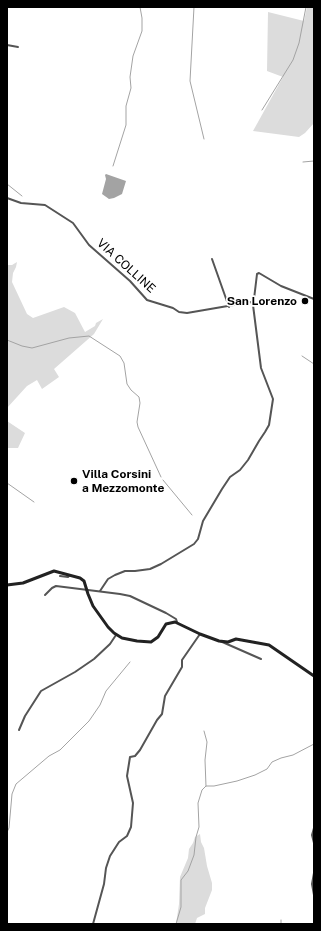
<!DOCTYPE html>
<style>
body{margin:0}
#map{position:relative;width:321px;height:931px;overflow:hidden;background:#fff;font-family:"Public Sans",sans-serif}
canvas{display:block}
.frame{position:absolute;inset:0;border:8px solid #000;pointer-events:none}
</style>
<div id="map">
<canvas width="321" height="931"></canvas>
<div class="frame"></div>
</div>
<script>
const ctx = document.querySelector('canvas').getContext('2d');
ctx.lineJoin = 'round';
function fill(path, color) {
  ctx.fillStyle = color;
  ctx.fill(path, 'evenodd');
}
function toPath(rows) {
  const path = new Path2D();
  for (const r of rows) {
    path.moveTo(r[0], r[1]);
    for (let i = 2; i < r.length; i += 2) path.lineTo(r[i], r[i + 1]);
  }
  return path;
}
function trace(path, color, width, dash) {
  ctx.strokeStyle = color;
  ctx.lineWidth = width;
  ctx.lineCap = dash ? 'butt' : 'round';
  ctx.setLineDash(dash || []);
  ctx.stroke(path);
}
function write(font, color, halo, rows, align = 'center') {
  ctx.font = font + ' "Public Sans",sans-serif';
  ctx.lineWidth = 3.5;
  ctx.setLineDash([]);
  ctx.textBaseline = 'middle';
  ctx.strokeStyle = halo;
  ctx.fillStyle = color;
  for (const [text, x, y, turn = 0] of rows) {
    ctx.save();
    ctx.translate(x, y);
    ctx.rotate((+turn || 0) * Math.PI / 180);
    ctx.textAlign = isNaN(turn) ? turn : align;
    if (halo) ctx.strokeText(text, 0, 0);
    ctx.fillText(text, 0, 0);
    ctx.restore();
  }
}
fill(toPath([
 [307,7,314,7,314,123,305,133,299,137,253,131,283,77,267,71,268,12,304,21],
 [17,262,16,267,13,273,12,282,27,314,33,318,64,307,75,313,85,332,95,326,96,323,103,319,94,334,54,369,59,377,42,389,37,380,27,386,7,408,7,265,12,265],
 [7,421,25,433,18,448,7,448],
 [200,834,201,842,204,848,207,866,212,883,212,890,205,908,205,914,197,918,195,924,176,924,179,904,180,877,188,858,189,849,193,843,195,837]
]), '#dcdcdc');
fill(toPath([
 [106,174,126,181,122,194,114,198,109,199,102,194,106,179,105,175]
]), '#a3a3a3');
trace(toPath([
 [194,7,190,81,204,139],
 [262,110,293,60,299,43,306,7],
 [303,162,314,161],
 [113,166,126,125,126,106,131,88,130,77,133,56,142,31,142,18,140,7],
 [7,184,22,196],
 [7,340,22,346,32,348,69,338,89,336,120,356,124,363,127,384,131,390,139,397,140,403,137,422,138,427,161,477],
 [302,356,314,364],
 [163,480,192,515],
 [7,483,34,502],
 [204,731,207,742,205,760,206,786],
 [7,832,9,828,12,794,16,784,49,756,60,750,89,721,100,705,106,691,130,662],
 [281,920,281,924],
 [176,924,181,907,181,880,188,871,194,855,196,837,199,827,198,803,202,790,206,786,214,786,237,781,255,775,267,769,272,762,281,758,293,755,314,744]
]), '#a3a3a3', 1);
trace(toPath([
 [7,45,18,47],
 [7,198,21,203,45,205,73,223,89,245,130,281,147,300,173,308,179,312,187,313,251,302,253,305,261,368,273,399,269,425,265,432,259,441,248,460,240,470,230,477,222,489,203,521,198,539,194,544,161,564,150,569,135,571,125,571,115,575,108,579,100,591],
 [212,259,229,307],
 [253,303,254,299,257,274,259,273,281,286,314,299],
 [60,576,68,577,70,575],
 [45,595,52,588,56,586,120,594,130,596,166,613,176,619,177,622],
 [220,641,261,659],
 [19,730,25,716,41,691,75,672,94,659,110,644,116,635],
 [314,828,312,835,314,843],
 [314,873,312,884,314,895],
 [93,924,104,884,106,868,110,856,119,842,127,836,131,827,133,803,127,776,130,757,135,756,140,750,157,720,162,714,165,696,182,667,182,660,200,634]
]), '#555', 2);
trace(toPath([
 [7,585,23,583,54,571,80,578,84,581,88,594,93,606,108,627,114,633,122,638,137,641,151,642,158,637,166,624,175,622,200,634,219,641,228,642,236,639,269,645,314,676]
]), '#222', 3);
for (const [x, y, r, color] of [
 [305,301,4,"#000"],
 [74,481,4,"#000"]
]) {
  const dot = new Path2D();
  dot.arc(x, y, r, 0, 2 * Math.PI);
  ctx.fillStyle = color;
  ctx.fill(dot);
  trace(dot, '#fff', 1.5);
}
write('12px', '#000', '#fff', [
 ["VIA COLLINE",126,266,42]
]);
write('bold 12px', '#000', '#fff', [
 ["San Lorenzo",297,301],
 ["Villa Corsini",82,474,"left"],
 ["a Mezzomonte",82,488,"left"]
], 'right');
</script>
